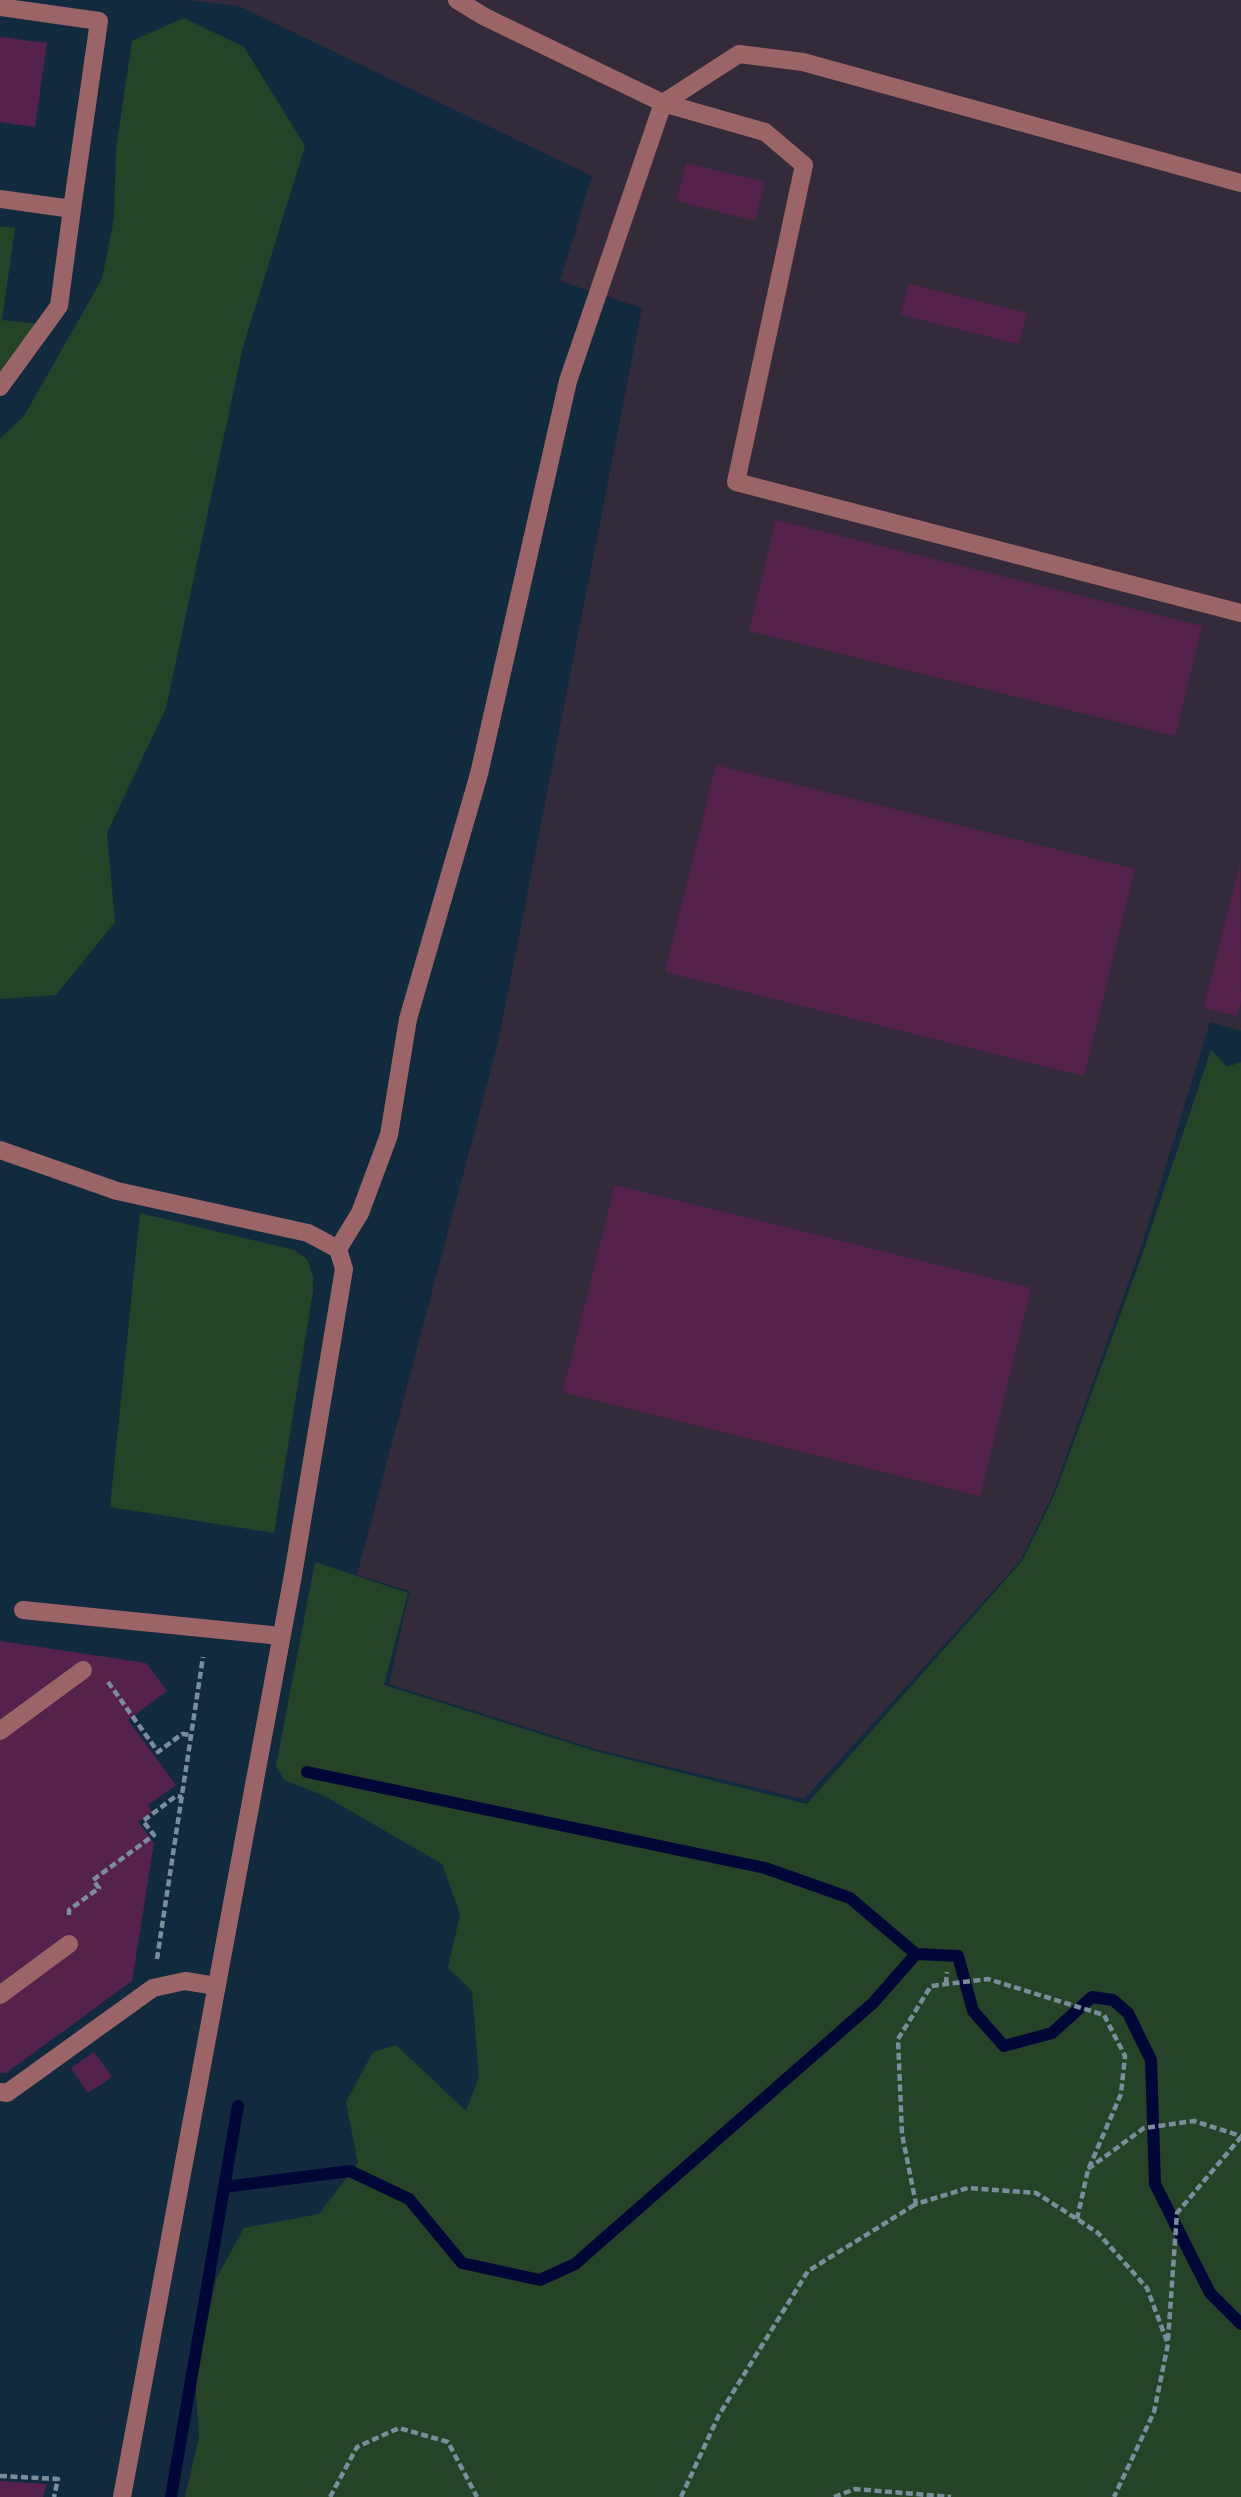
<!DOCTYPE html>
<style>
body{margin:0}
canvas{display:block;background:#112a3e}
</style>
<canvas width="1241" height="2497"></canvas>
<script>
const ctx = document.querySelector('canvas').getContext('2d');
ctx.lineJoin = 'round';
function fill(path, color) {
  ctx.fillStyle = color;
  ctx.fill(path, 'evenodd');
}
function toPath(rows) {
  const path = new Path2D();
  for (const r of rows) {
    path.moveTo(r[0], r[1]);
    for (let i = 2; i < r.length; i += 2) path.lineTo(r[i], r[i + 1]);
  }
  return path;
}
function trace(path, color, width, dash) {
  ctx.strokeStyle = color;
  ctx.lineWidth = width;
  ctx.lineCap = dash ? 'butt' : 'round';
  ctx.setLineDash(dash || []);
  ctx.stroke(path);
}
fill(toPath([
 [189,0,1241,0,1241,1031,1210,1022,1140,1250,1052,1496,1020,1561,804,1799,599,1750,389,1684,410,1591,357,1575,498,1043,642,308,560,281,592,176,239,6]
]), '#342b3a');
fill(toPath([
 [184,18,244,47,305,146,243,347,166,708,107,833,115,922,56,995,0,999,0,439,24,416,102,279,114,218,116,149,132,41],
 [0,226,15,228,2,320,39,324,0,371],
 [1211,1050,1227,1067,1241,1062,1241,2497,185,2497,199,2437,195,2379,216,2279,244,2228,319,2214,358,2163,346,2102,373,2052,396,2045,466,2111,479,2077,472,1991,448,1968,460,1914,442,1864,325,1796,284,1780,276,1766,315,1562,408,1593,384,1685,598,1752,807,1804,1022,1561,1054,1496,1141,1258],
 [140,1213,294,1250,307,1259,313,1276,313,1291,274,1533,110,1507]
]), '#254327');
trace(toPath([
 [307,1772,765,1868,850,1898,916,1954,958,1956,973,2011,1004,2046,1052,2033,1092,1997,1113,2000,1128,2013,1151,2060,1155,2184,1210,2293,1241,2324],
 [224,2187,350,2171,409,2199,462,2263,540,2280,575,2264,873,2003,916,1954],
 [171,2497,238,2106]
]), '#000737', 12);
fill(toPath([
 [0,37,47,43,35,127,0,122],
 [686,163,765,182,755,221,677,201],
 [909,284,1027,313,1019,344,901,315],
 [776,520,1202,626,1175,736,749,631],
 [716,765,1135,869,1084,1076,665,972],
 [1240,862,1241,1002,1237,1016,1204,1008],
 [615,1185,1031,1288,980,1496,563,1392],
 [0,1641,146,1663,167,1691,128,1720,176,1785,148,1805,152,1812,138,1822,154,1843,132,1981,6,2073,0,2073],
 [94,2052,112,2077,88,2093,71,2068],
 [0,2481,47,2484,43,2497,0,2497]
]), '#55224b');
trace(toPath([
 [108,1682,158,1752,182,1734,191,1735],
 [69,1915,69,1910,99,1888,93,1880,154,1835,143,1821,176,1796,182,1797],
 [157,1959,203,1657],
 [946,1984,947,1972],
 [1088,2169,1144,2128,1194,2121,1241,2136],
 [1077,2219,1088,2170,1121,2094,1125,2056,1104,2015,988,1979,931,1986,898,2039,902,2134,916,2204,968,2188,1036,2193,1077,2219,1098,2233,1147,2288,1168,2344,1154,2412,1114,2497],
 [1168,2340,1177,2213,1241,2137],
 [0,2476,58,2479,54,2497],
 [330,2497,357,2447,399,2428,448,2442,477,2497],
 [681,2497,719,2415,808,2271,916,2204],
 [834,2497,855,2489,951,2497]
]), '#7b8d9b', 4.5, [7, 3.5]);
trace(toPath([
 [457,0,485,17,663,103,765,132,804,165,736,482,1241,613],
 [0,7,99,21,72,209,0,199],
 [0,387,59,306,72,209],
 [0,1150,117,1191,308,1233,338,1249],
 [23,1610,281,1636],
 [0,1731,83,1670],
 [0,1995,69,1944],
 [0,2092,7,2093,153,1988,185,1981,216,1986],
 [122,2497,293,1575,344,1269,338,1249,360,1213,389,1135,408,1019,479,774,568,381,663,103,739,54,803,62,1241,183]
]), '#9b6567', 18);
</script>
